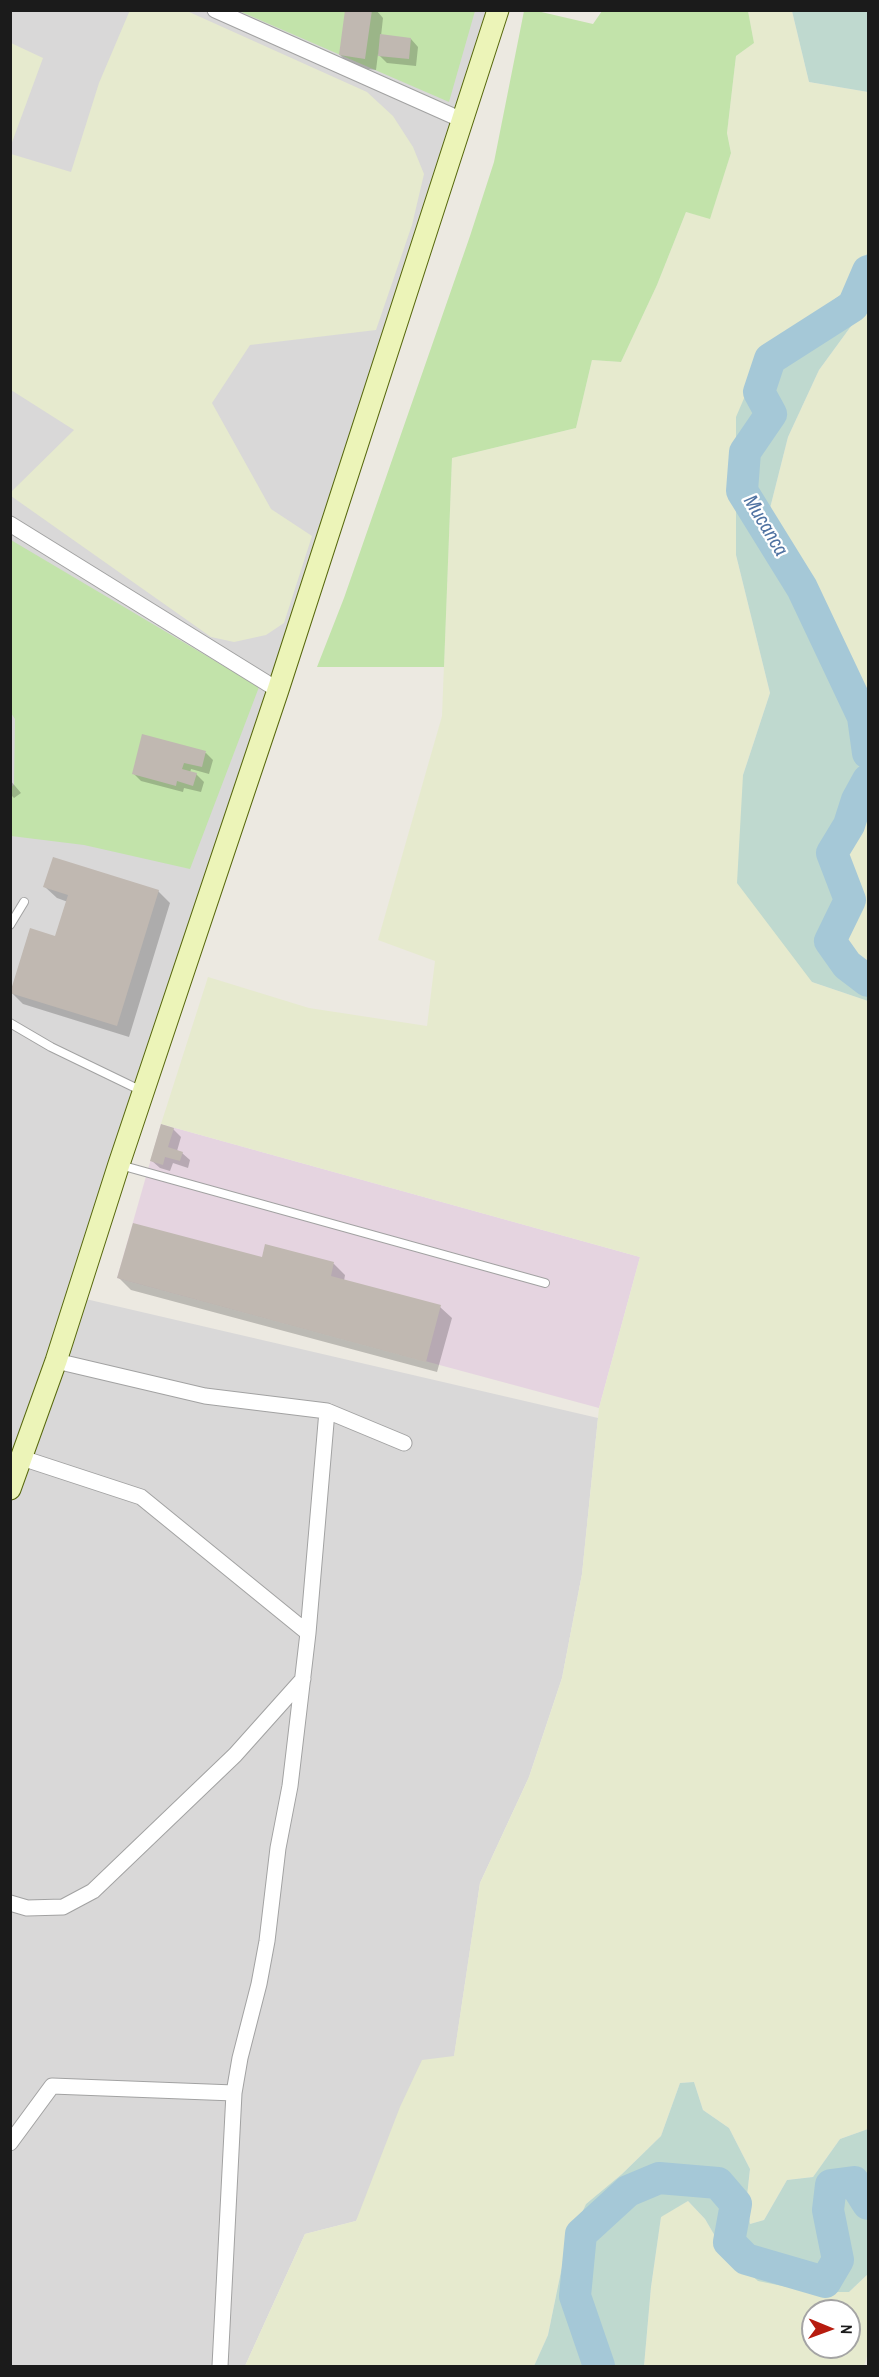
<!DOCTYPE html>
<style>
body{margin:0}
#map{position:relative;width:879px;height:2377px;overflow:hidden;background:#ece9e1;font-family:"Archivo Narrow",sans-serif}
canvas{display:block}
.frame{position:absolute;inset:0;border:12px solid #1b1b1b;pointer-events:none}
.north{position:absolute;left:801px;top:2299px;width:60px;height:60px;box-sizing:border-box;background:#fff;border:2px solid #a4a4a4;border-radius:50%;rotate:91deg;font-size:16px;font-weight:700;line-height:24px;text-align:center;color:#1b1b1b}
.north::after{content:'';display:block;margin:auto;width:21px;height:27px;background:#b71c0f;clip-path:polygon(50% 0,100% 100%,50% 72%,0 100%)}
</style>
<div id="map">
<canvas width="879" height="2377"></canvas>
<div class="frame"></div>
<div class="north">N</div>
</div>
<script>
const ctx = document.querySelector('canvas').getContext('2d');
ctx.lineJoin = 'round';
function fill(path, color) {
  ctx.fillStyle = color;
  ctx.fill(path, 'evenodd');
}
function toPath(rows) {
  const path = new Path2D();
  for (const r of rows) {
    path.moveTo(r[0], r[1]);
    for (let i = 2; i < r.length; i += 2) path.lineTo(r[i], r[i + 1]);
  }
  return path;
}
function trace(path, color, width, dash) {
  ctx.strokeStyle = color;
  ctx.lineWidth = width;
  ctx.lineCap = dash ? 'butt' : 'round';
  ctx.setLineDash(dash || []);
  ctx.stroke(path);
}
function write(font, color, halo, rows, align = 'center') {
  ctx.font = font + ' "Archivo Narrow",sans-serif';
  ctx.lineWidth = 4.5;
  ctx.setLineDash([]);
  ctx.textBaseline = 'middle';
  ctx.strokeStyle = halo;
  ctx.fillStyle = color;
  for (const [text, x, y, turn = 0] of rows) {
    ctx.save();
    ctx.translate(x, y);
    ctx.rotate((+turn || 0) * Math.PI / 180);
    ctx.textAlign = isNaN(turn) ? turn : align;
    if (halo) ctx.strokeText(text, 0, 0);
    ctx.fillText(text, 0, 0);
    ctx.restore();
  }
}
fill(toPath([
 [11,11,498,11,77,1297,598,1418,582,1574,562,1678,529,1777,480,1883,454,2057,356,2221,305,2234,245,2366,11,2366]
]), '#d9d8d8');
fill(toPath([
 [161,1124,640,1257,599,1408,117,1278]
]), '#e5d4e0');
fill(toPath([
 [130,10,187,11,367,92,393,116,413,147,424,174,412,225,376,330,250,345,212,403,271,509,312,536,284,623,266,635,234,642,211,637,11,496,11,492,74,430,11,390,11,154,71,172,99,83],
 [748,11,792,11,809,82,868,92,868,252,844,292,763,354,736,555,770,693,743,775,812,982,868,1001,868,2129,840,2139,813,2177,787,2180,764,2220,750,2224,747,2196,750,2169,729,2128,703,2110,694,2082,680,2083,661,2136,622,2174,586,2204,566,2247,548,2335,534,2366,245,2366,305,2234,356,2221,400,2107,422,2060,454,2056,480,1883,529,1777,562,1678,582,1574,599,1408,640,1257,161,1124,208,977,309,1008,427,1026,435,961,378,940,442,716,452,458,576,428,592,360,621,362,657,285,686,212,710,218,731,153,727,133,736,56,754,43],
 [11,43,43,58,11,145],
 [868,303,868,753,863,717,802,588,765,528,788,437,819,370],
 [868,780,868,981,847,965,830,941,850,900,832,853,849,825,857,800],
 [688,2201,705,2219,722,2248,849,2292,868,2274,868,2353,864,2366,644,2366,651,2287,661,2216],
 [813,2311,849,2311,849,2347,813,2347]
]), '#e6eace');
fill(toPath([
 [239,11,475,11,449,102],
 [524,11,537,11,593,24,602,11,748,11,754,43,736,56,727,133,731,153,710,219,686,212,657,285,621,362,592,360,576,428,452,458,444,667,317,667,344,598,470,236,494,162],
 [11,540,259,687,190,869,84,845,11,836,10,788,14,785,15,719,11,713]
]), '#c2e3aa');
fill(toPath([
 [792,11,868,11,868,92,809,82],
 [868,252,868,303,819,370,788,437,765,528,802,588,863,717,868,753,868,780,857,800,849,825,832,853,850,900,830,941,847,965,868,981,868,1001,812,982,737,883,743,775,770,693,736,555,736,417,763,354,844,292],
 [694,2082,703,2110,729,2128,750,2169,747,2196,750,2224,764,2220,787,2180,813,2177,840,2139,868,2129,868,2274,849,2292,812,2292,758,2281,722,2248,705,2219,688,2201,661,2217,651,2287,644,2366,534,2366,548,2335,566,2247,586,2204,622,2174,661,2136,680,2083]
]), '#bfd9cf');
fill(toPath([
 [347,10,376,10,383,18,381,36,411,39,418,47,416,66,387,63,378,54,376,70,352,67,340,55],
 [206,753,213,760,209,774,191,769,190,773,196,774,204,782,201,792,184,788,183,792,141,781,133,773],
 [10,780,21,793,14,798,10,794],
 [45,887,158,891,170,903,129,1037,23,1004,11,992,56,938,68,902,57,898],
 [173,1129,181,1137,177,1151,182,1153,190,1160,188,1168,173,1163,170,1171,160,1168,152,1161],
 [266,1245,334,1264,345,1275,344,1281,440,1307,452,1318,437,1372,131,1290,119,1278,263,1259]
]), '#0003');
trace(toPath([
 [868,271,853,306,770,359,759,392,771,414,745,452,742,491,802,588,863,717,868,753],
 [868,780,857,800,849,825,832,853,850,900,830,941,847,965,868,981],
 [599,2366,575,2296,581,2234,628,2191,659,2178,718,2183,736,2204,729,2242,746,2259,825,2282,838,2260,828,2210,831,2185,854,2182,868,2204]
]), '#a5c8d7', 32);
fill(toPath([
 [345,10,372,10,365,59,339,55],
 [380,34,411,38,409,59,378,56],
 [142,734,206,751,202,767,184,763,182,769,197,773,193,786,177,781,176,786,132,774],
 [53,857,159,890,117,1026,10,993,30,928,55,936,68,895,43,887],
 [161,1124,174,1128,168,1147,183,1152,180,1161,165,1157,163,1165,150,1161],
 [133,1223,262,1257,265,1244,334,1262,331,1276,441,1305,426,1362,117,1278]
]), '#c0b8b1');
const lane = toPath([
 [10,925,24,902],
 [10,1023,51,1047,142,1091],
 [120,1165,545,1283]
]);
const street = toPath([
 [215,10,462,120],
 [10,524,278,690],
 [56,1361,205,1396,327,1411,404,1443],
 [22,1458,141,1497,308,1633],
 [10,1903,27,1908,63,1907,93,1891,235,1755,303,1679],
 [10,2143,52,2086,234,2093],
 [220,2366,234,2093,240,2058,259,1984,267,1941,278,1848,290,1786,308,1633,327,1411]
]);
const secondary = toPath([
 [10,1489,56,1361,119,1164,278,690,498,10]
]);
trace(lane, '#a2a2a2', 10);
trace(street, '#a2a2a2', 17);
trace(secondary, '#57680d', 23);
trace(lane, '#fff', 8);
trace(street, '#fff', 15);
trace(secondary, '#ecf4b8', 21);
write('italic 20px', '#5073a2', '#fff', [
 ["Mucanca",765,526,59]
]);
</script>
